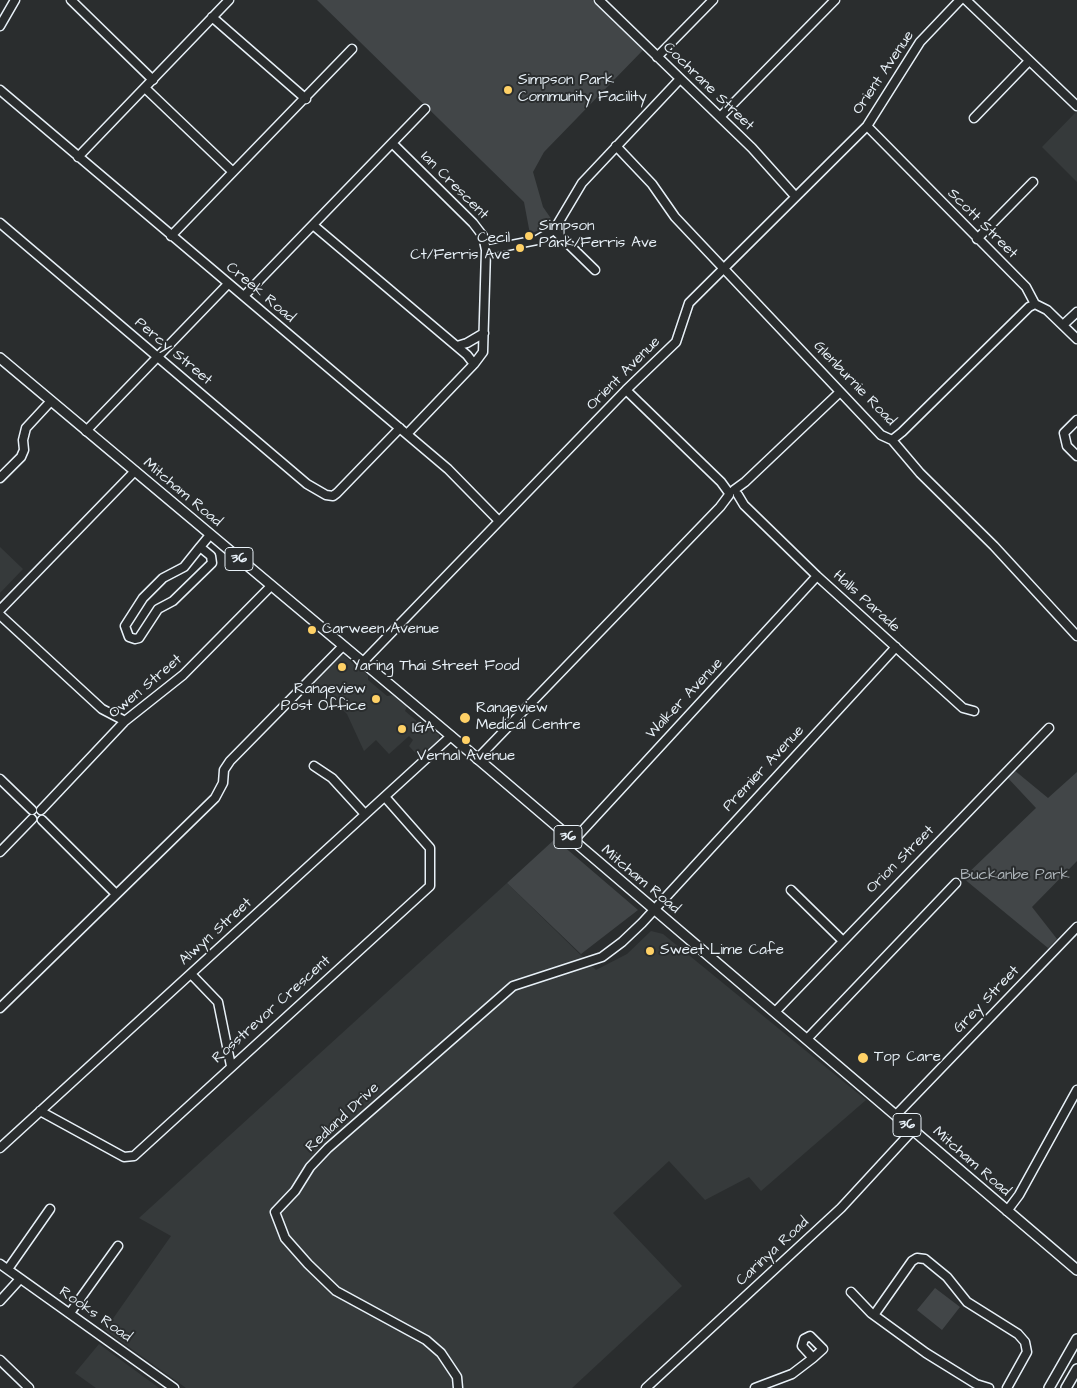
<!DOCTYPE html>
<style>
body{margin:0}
canvas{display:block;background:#2a2d2e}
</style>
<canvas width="1077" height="1388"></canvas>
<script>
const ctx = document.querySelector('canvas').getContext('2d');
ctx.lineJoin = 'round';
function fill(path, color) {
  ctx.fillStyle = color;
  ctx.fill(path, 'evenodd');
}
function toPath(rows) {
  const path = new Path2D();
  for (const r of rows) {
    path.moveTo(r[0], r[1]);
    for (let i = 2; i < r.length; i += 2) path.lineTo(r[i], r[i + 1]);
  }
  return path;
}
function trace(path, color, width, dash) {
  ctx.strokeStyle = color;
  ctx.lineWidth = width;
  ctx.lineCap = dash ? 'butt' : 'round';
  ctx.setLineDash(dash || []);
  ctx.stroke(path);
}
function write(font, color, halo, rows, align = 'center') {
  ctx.font = font + ' "Architects Daughter",sans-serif';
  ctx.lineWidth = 4;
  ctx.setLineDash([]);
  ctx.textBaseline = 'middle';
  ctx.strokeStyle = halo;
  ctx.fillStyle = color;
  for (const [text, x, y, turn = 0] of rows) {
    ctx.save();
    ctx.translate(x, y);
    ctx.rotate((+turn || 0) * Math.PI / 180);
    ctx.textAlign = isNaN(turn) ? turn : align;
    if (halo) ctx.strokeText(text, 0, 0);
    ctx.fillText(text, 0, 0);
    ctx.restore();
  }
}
fill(toPath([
 [1077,111,1077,182,1042,147],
 [0,547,23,569,0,593],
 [343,655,368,675,368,680,387,696,394,695,407,706,405,711,419,723,423,722,439,735,439,742,421,759,409,746,413,740,409,736,389,754,376,740,364,751,347,714,313,681,338,656],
 [507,883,596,970,627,954,651,931,663,934,866,1100,761,1191,749,1177,705,1200,669,1161,613,1213,682,1286,572,1388,186,1388,105,1330,171,1236,139,1218],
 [99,1344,159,1388,96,1388,75,1373]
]), '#363a3b');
fill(toPath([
 [317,0,592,0,644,49,544,152,533,172,543,207,552,220,546,227,530,234,524,202],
 [1014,770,1048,798,1077,772,1077,861,1032,907,1057,939,1048,948,963,878,1036,808,1007,777],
 [555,839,638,910,581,954,507,883],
 [935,1288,960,1307,942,1330,917,1310]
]), '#424648');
const minor = toPath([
 [71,0,153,80],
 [599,0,752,148,795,196],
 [966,0,1077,106],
 [212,17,306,99],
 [0,26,15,0],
 [657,57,713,0],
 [145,88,233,172],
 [0,90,448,469,499,521],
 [720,117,835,0],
 [974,118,1029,61],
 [867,126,1026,287,1035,304],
 [392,143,473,223,483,236,486,250,483,352,474,364,407,434],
 [616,146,652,184,675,217,881,435,892,440,920,473,994,546,1077,636],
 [78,157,229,0],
 [0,223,307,484,326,495,333,496,337,493,400,428],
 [313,225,467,355,474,364],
 [554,230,595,270],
 [171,236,352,49],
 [977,239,1033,182],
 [486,250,537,240,554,230,582,183,680,79],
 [244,296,425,109],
 [1035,304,1047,310,1077,339],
 [1063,325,1077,312],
 [457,346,467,343,484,333],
 [626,390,721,482,729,493],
 [1077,420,1064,433,1067,446,1077,456],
 [86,431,228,284],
 [892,440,902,432,1029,307,1035,304],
 [0,478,21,457,24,450,23,440,26,428,51,401],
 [734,490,745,482,840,392],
 [738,495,744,505,817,576,963,708,974,711],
 [200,547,184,567,163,578,143,598,125,626,129,637,135,639,139,638,158,609,173,601,212,563,211,556,200,547,210,535],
 [0,610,135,471],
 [0,615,102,709,125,721],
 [363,662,626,390,676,342,689,303,867,126,920,42,960,0],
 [477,759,720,507,729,495],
 [314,766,332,778,364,813],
 [0,779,32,810],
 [41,810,125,721,183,675,271,586],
 [42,820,116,894],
 [573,841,817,576],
 [0,852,32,819],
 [791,890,842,940],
 [191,974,218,1002,231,1066],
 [0,1008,215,798,223,783,224,770,230,761,343,646],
 [775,1012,1049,728],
 [807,1039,956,883],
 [40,1111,124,1157,134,1156,430,886,430,848,385,797],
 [896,1115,1077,927],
 [0,1148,451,736],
 [1007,1211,1019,1195,1077,1090],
 [0,1264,174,1388],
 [8,1269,50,1209],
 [851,1292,871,1313,926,1353,976,1384,989,1388],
 [0,1301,20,1279],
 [70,1313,118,1246],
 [874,1315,912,1261,917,1258,925,1259,947,1277,967,1302,1018,1334,1025,1342,1027,1352,1007,1388],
 [0,1360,29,1388],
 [458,1388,457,1377,441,1353,426,1340,336,1291,308,1264,285,1238,275,1212,295,1191,310,1167,328,1148,513,986,602,957,622,942,642,923,896,647],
 [646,1388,841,1208,913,1130],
 [755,1388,792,1374,813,1358,823,1349,810,1336,804,1339,802,1346,813,1358]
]);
const major = toPath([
 [0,358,451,736,1077,1270],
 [1049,1388,1077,1339],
 [1066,1388,1077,1369]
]);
trace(minor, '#e8f1f8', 11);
trace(major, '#e8f1f8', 12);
trace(minor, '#2a2d2e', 8);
trace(major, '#2a2d2e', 9);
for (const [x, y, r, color] of [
 [508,90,5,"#ffd166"],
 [529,236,5,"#ffd166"],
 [520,248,5,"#ffd166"],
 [312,630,5,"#ffd166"],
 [342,667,5,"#ffd166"],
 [376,699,5,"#ffd166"],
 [465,718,6,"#ffd166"],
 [402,729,5,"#ffd166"],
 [466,740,5,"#ffd166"],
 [650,951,5,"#ffd166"],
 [863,1058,6,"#ffd166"]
]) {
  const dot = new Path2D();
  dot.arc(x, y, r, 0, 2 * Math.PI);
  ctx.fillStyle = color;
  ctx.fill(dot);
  trace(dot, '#2a2d2e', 2);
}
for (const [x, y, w] of [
 [239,559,28],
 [568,837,28],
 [907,1125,28]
]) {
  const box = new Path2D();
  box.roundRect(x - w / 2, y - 11.5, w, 23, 4);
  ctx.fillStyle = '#2a2d2e';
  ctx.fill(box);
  trace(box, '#e8f1f8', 1);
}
write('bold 14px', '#e8f1f8', null, [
 ["36",239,559],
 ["36",568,837],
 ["36",907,1125]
]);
write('15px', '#e8f1f8', '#2a2d2e', [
 ["Orient Avenue",884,73,-56],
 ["Cochrane Street",708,87,44],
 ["Ian Crescent",454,186,45],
 ["Scott Street",982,224,45],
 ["Creek Road",260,293,40],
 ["Percy Street",173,352,40],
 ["Orient Avenue",624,374,-45],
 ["Glenburnie Road",854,384,46],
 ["Mitcham Road",182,493,40],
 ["Halls Parade",866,602,42],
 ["Owen Street",146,687,-40],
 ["Walker Avenue",685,699,-47],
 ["Premier Avenue",764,769,-47],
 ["Orion Street",901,860,-45],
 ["Mitcham Road",640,880,40],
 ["Alwyn Street",216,932,-42],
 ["Grey Street",987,1000,-46],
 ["Rosstrevor Crescent",272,1010,-42],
 ["Redland Drive",343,1118,-43],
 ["Mitcham Road",971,1162,41],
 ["Carinya Road",773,1252,-43],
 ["Rooks Road",95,1315,35]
]);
write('15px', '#e8f1f8', '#2a2d2e', [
 ["Simpson Park",518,81],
 ["Community Facility",518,98],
 ["Simpson",539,227],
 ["Park/Ferris Ave",539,244],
 ["Cecil",510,239,"right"],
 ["Ct/Ferris Ave",510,256,"right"],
 ["Carween Avenue",322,630],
 ["Yaring Thai Street Food",352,667],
 ["Rangeview",366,690,"right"],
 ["Post Office",366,707,"right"],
 ["Rangeview",476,709],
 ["Medical Centre",476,726],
 ["IGA",412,729],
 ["Vernal Avenue",466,757,"center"],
 ["Sweet Lime Cafe",660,951],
 ["Top Care",874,1058]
], 'left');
write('15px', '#aeb5ba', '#2a2d2e', [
 ["Buckanbe Park",1015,876]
]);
</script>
